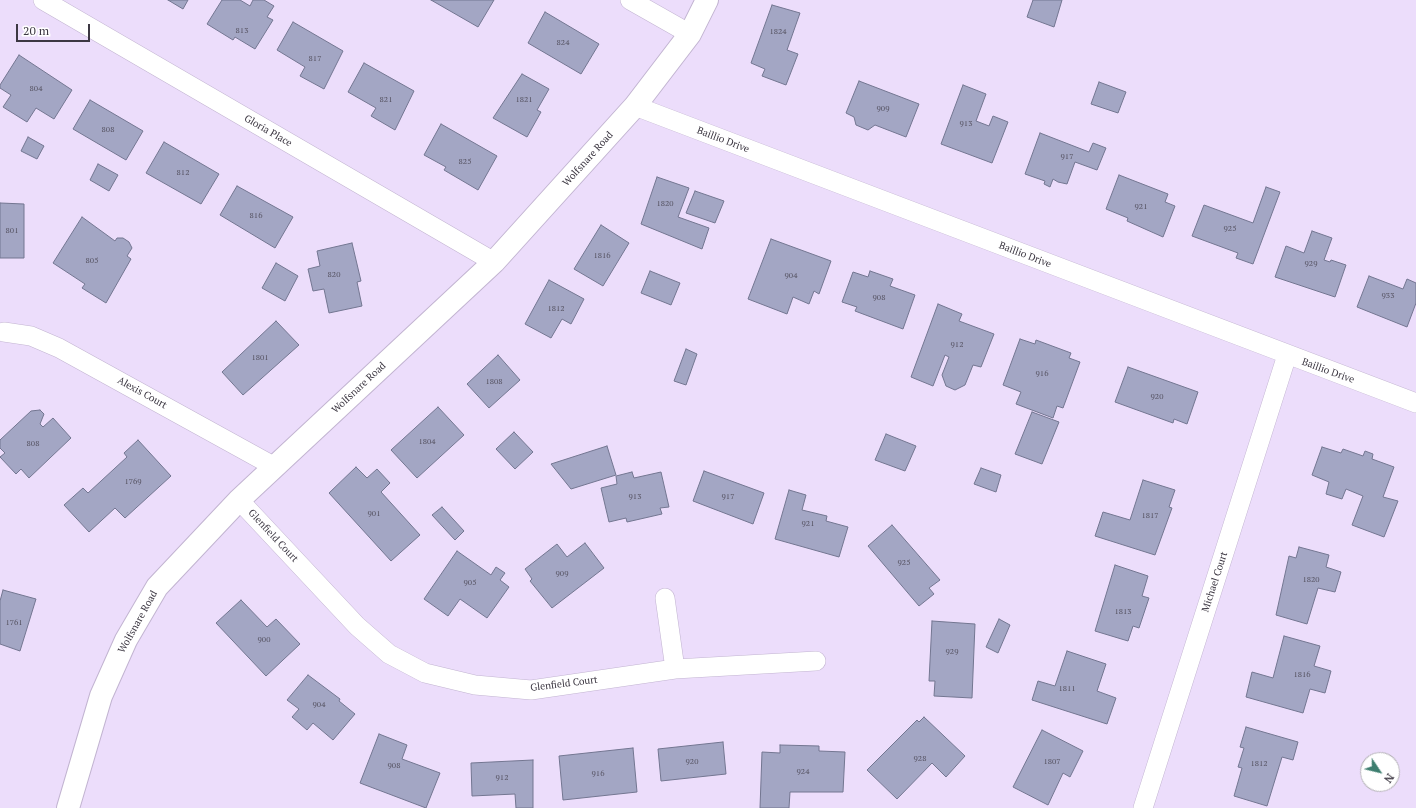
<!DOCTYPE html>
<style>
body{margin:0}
#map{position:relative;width:1416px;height:808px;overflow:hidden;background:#ecddfb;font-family:"PT Serif",serif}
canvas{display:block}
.north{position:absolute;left:1360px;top:752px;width:40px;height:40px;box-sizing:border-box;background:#fff;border:1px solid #b1afb3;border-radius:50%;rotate:125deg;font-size:11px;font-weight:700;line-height:16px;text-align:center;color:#3c3742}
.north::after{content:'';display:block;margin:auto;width:14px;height:18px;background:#3d7e6f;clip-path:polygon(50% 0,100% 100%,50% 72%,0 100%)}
.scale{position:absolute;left:16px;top:24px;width:74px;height:18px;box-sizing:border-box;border:2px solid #3c3742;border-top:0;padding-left:5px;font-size:12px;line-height:14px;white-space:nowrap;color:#3c3742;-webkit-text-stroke:3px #fff;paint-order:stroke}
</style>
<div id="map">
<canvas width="1416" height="808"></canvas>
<div class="north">N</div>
<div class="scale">20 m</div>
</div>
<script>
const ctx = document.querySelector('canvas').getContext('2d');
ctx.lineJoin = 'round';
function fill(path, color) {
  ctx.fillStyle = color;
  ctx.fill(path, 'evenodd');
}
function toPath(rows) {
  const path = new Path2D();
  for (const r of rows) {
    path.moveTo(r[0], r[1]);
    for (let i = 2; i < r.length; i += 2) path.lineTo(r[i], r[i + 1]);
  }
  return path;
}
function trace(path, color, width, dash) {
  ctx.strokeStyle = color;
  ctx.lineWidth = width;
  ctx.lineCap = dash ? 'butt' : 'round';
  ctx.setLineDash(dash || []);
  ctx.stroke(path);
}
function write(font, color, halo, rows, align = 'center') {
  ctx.font = font + ' "PT Serif",serif';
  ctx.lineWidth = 3;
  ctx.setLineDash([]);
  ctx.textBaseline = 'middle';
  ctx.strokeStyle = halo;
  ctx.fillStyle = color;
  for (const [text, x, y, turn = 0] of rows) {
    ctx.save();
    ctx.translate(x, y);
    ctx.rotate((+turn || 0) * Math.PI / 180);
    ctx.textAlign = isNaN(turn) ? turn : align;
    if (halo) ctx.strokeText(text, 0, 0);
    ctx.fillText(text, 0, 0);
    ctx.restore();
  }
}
const building = toPath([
 [168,0,188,0,183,9,168,0],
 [222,0,240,0,250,6,253,0,264,0,274,6,267,17,273,20,255,49,235,37,233,40,207,24,222,0],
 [431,0,494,0,478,27,431,0],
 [1033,0,1062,0,1054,27,1027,17,1033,0],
 [772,5,800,13,787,50,798,54,786,85,762,76,765,69,751,63,772,5],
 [545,12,599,44,581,74,528,43,545,12],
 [293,22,343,51,324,89,300,76,305,67,277,50,293,22],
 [19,55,72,90,54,119,36,108,27,122,3,107,11,95,0,88,0,85,19,55],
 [364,63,414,91,395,130,371,116,376,108,348,92,364,63],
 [522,74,549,89,537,110,541,112,527,137,493,118,522,74],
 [859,81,919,104,906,137,875,125,868,130,856,125,854,117,846,113,859,81],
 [1099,82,1126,92,1118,113,1091,104,1099,82],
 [963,85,986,94,976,121,989,126,993,116,1008,122,992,163,941,144,963,85],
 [90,100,143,131,126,160,73,129,90,100],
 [441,124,497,156,478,190,444,170,446,167,424,155,441,124],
 [1040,133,1089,152,1093,143,1106,148,1097,170,1075,162,1067,184,1058,182,1053,179,1050,187,1044,184,1045,181,1025,174,1040,133],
 [28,137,44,146,37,159,21,151,28,137],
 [164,142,219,174,201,204,146,173,164,142],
 [98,164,118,175,109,191,90,180,98,164],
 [1119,175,1168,194,1165,202,1175,206,1163,237,1127,221,1128,218,1106,209,1119,175],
 [657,177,689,188,678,217,709,228,702,249,641,224,657,177],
 [237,186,293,217,275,248,220,215,237,186],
 [1266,187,1280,192,1253,264,1236,258,1238,253,1192,236,1204,205,1253,223,1266,187],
 [695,191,724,201,715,223,686,213,695,191],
 [0,203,24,204,24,258,0,258,0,203],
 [82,217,115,241,117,238,123,238,129,242,132,248,127,256,131,259,106,303,82,288,85,284,53,263,82,217],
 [601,225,629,243,603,286,574,269,601,225],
 [1312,231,1332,238,1324,260,1330,262,1331,260,1346,265,1335,297,1275,277,1286,246,1304,253,1312,231],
 [771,239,831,261,819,294,814,291,809,304,793,297,787,314,748,299,771,239],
 [352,243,361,281,357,282,362,306,329,313,324,289,313,291,308,269,320,266,317,251,352,243],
 [276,263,298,276,285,301,262,288,276,263],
 [650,271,680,283,671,305,641,293,650,271],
 [870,271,893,279,890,286,915,295,903,329,855,311,857,307,842,302,853,272,868,277,870,271],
 [1369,276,1403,289,1407,279,1416,283,1416,303,1407,327,1357,307,1369,276],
 [549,280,584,299,571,324,562,319,551,338,525,324,549,280],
 [938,304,962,314,959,321,994,334,981,367,973,365,965,385,955,390,946,386,942,375,949,357,945,355,933,386,911,377,938,304],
 [276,321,299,345,243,395,222,372,276,321],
 [1020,339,1035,344,1036,340,1071,353,1069,358,1080,362,1063,408,1057,406,1053,418,1016,404,1021,392,1003,385,1020,339],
 [686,349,697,354,686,385,674,381,686,349],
 [498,355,520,380,489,408,467,384,498,355],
 [1128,367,1198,392,1187,424,1174,419,1173,423,1115,402,1128,367],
 [438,407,464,435,417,478,391,450,438,407],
 [40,410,44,414,40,424,43,427,53,418,71,438,29,478,21,469,16,474,0,457,5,453,0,448,0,440,31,411,40,410],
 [1032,412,1059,422,1042,464,1015,454,1032,412],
 [514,432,533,452,515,469,496,449,514,432],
 [886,434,916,446,905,471,875,460,886,434],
 [138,440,171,476,125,518,115,508,89,532,64,505,83,488,88,493,127,457,124,453,138,440],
 [607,446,616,475,571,489,551,464,607,446],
 [1322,447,1341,453,1343,449,1363,456,1365,451,1373,454,1372,459,1394,467,1383,497,1398,501,1384,537,1352,525,1363,496,1346,489,1342,499,1326,494,1329,482,1312,475,1322,447],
 [356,467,367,478,377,469,390,483,381,492,420,535,391,561,329,493,356,467],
 [981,468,1001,475,996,492,974,484,981,468],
 [704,471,764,493,753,524,693,501,704,471],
 [632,472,634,478,661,472,669,507,660,508,662,514,627,522,626,518,609,522,601,488,617,484,616,476,632,472],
 [1143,480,1175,490,1169,507,1172,508,1155,555,1095,536,1103,512,1130,520,1143,480],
 [789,490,806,495,802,510,827,516,826,521,848,527,839,557,775,539,789,490],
 [442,507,464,531,455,540,432,515,442,507],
 [892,525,940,580,929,588,934,594,919,606,868,546,892,525],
 [585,543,604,568,552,608,530,581,532,579,525,569,557,544,567,557,585,543],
 [1299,547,1329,555,1326,567,1341,572,1335,592,1318,588,1307,624,1276,615,1289,556,1296,558,1299,547],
 [457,551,491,575,496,567,505,573,500,580,509,587,487,618,460,599,448,616,424,599,457,551],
 [1115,565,1148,576,1142,596,1149,598,1139,628,1133,626,1128,641,1095,631,1115,565],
 [3,590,36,599,20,651,0,644,0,601,3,590],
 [241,600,267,627,276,619,300,644,266,676,216,623,241,600],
 [999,619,1010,625,998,653,986,647,999,619],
 [932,621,975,624,972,698,934,696,935,681,929,681,932,621],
 [1284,636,1320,646,1314,666,1331,671,1325,693,1310,689,1303,713,1246,697,1252,672,1273,678,1284,636],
 [1067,651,1106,664,1097,691,1116,698,1107,724,1032,700,1038,681,1055,686,1067,651],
 [308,675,340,699,339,701,355,714,333,740,313,723,307,730,292,717,299,709,287,700,308,675],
 [924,717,965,756,946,777,932,763,897,799,867,770,917,720,919,722,924,717],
 [1246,727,1298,742,1293,760,1282,757,1267,806,1234,796,1242,768,1238,767,1244,748,1240,747,1246,727],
 [1042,730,1083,751,1070,777,1063,773,1048,805,1013,787,1042,730],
 [379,734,407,745,402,759,440,773,426,808,360,783,379,734],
 [723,742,726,774,661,781,658,749,723,742],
 [780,745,819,746,819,751,845,752,843,792,790,792,789,808,760,808,762,752,780,753,780,745],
 [633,748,637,792,563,800,559,756,633,748],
 [533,760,533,808,516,808,515,794,472,796,471,763,533,760]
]);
fill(building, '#a3a6c4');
trace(building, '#737691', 1);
const minor = toPath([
 [43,0,494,262],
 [630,0,690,34],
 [635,106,1416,403],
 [4,332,31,336,59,348,275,467],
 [239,500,357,626,389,654,425,673,475,685,531,690,675,669,816,661],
 [665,598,675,669],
 [1143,808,1287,355]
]);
const tertiary = toPath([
 [68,808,101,696,126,640,157,587,239,500,494,262,635,106,690,34,707,0]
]);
trace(minor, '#c2b4d1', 20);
trace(tertiary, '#c2b4d1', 24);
trace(minor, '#fff', 19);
trace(tertiary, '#fff', 22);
write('8px', '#565362', null, [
 ["813",242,31],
 ["1824",778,32],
 ["824",563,43],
 ["817",315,59],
 ["804",36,89],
 ["821",386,100],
 ["1821",524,100],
 ["909",883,109],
 ["913",966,124],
 ["808",108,130],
 ["917",1067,157],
 ["825",465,162],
 ["812",183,173],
 ["1820",665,204],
 ["921",1141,207],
 ["816",256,216],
 ["925",1230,229],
 ["801",12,231],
 ["1816",602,256],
 ["805",92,261],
 ["929",1311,264],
 ["820",334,275],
 ["904",791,276],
 ["933",1388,296],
 ["908",879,298],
 ["1812",556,309],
 ["912",957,345],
 ["1801",260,358],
 ["916",1042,374],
 ["1808",494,382],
 ["920",1157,397],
 ["1804",427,442],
 ["808",33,444],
 ["1769",133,482],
 ["913",635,497],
 ["917",728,497],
 ["901",374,514],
 ["1817",1150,516],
 ["921",808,524],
 ["925",904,563],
 ["909",562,574],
 ["1820",1311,580],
 ["905",470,583],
 ["1813",1123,612],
 ["1761",14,623],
 ["900",264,640],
 ["929",952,652],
 ["1816",1302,675],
 ["1811",1067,689],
 ["904",319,705],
 ["928",920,759],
 ["920",692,762],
 ["1807",1052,762],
 ["1812",1259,764],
 ["908",394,766],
 ["924",803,772],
 ["916",598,774],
 ["912",502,778]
]);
write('10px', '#3c3742', '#fff', [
 ["Gloria Place",268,131,30],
 ["Baillio Drive",723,140,21],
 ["Wolfsnare Road",588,159,-48],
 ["Baillio Drive",1025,255,21],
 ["Baillio Drive",1328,371,20],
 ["Wolfsnare Road",359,388,-43],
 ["Alexis Court",142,393,29],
 ["Glenfield Court",273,536,47],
 ["Michael Court",1215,582,-72],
 ["Wolfsnare Road",138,622,-61],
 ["Glenfield Court",564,684,-7]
]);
</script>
